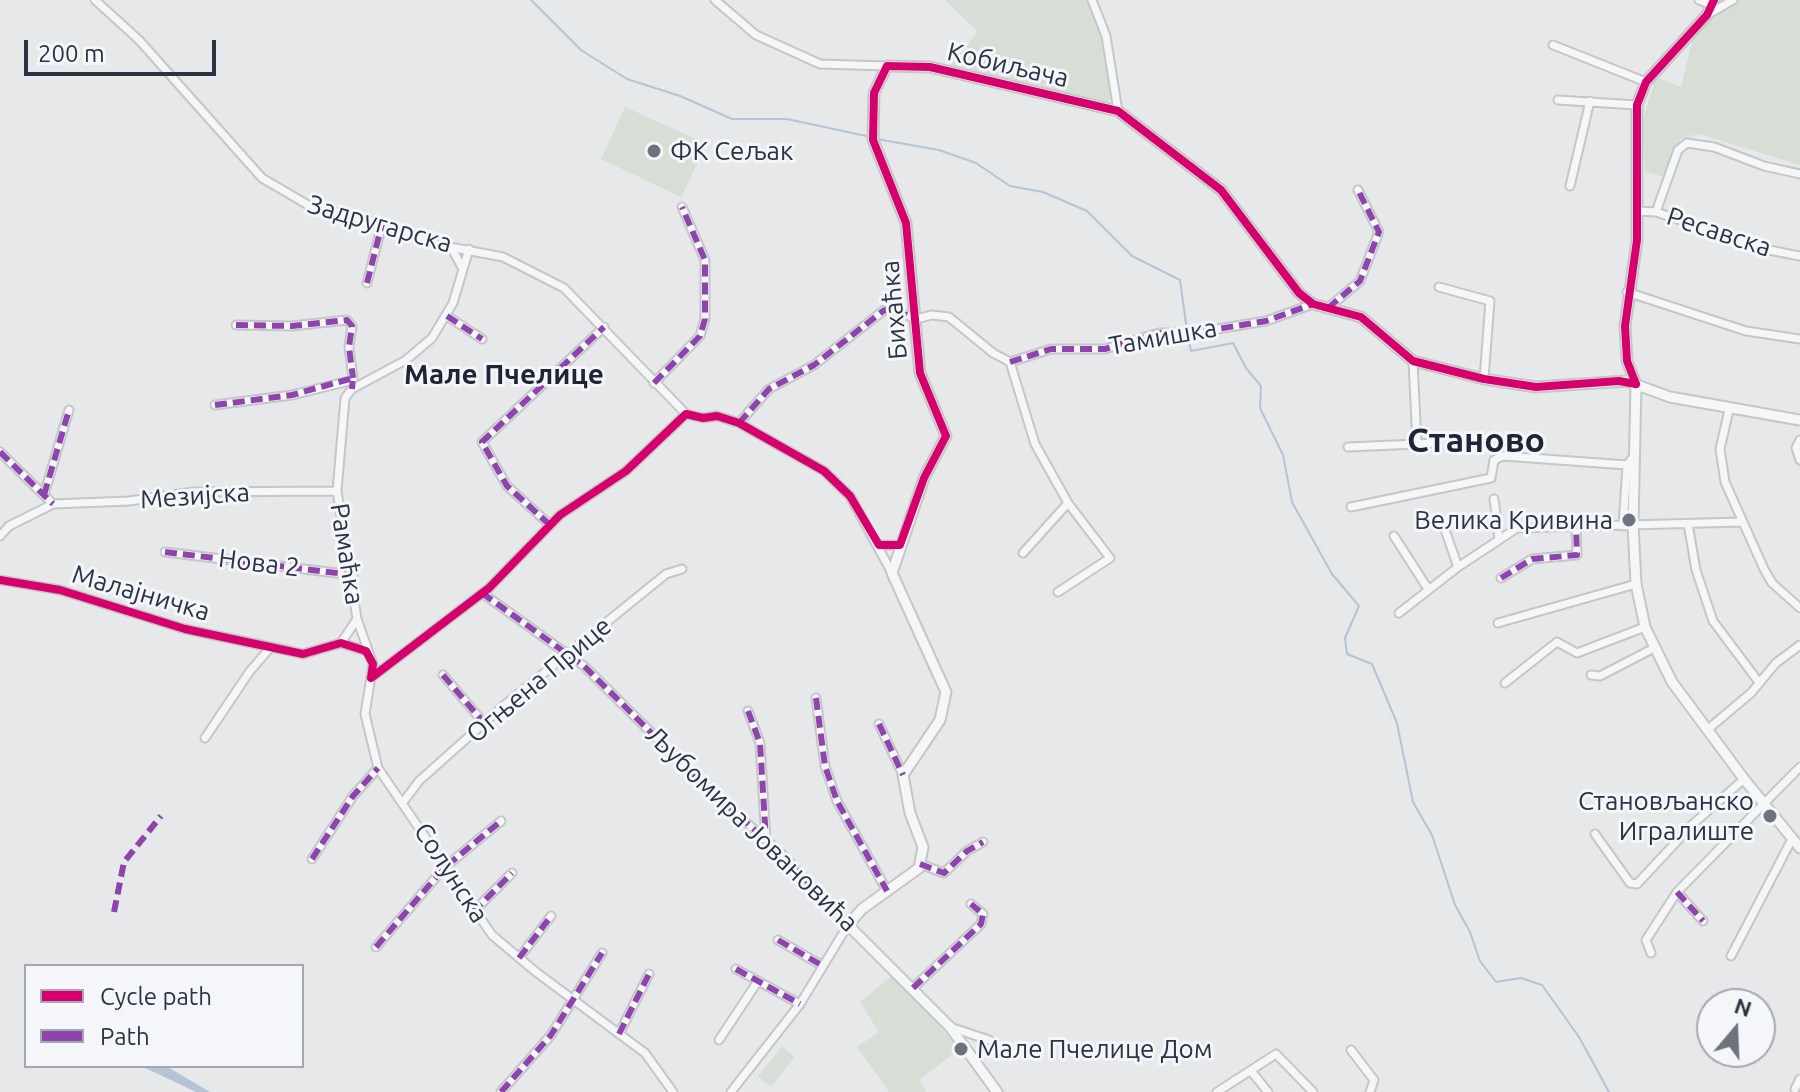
<!DOCTYPE html>
<meta charset="utf-8">
<style>
body{margin:0}
#map{position:relative;width:1800px;height:1092px;overflow:hidden;background:#e6e8ea;font-family:Ubuntu,sans-serif}
canvas{display:block}
.legend{position:absolute;left:24px;top:964px;width:280px;height:104px;box-sizing:border-box;background:#f4f6f9;border:2px solid #a4a8b1;margin:0;padding:10px 14px;list-style:none;font-size:24px;color:#2b3445}
.legend li{display:flex;align-items:center;gap:16px;height:40px}
.legend b{width:40px;border:2px solid #a4a8b1}
.north{position:absolute;left:1696px;top:988px;width:80px;height:80px;box-sizing:border-box;background:#f4f6f9;border:2px solid #a4a8b1;border-radius:50%;rotate:19deg;font-size:22px;font-weight:700;line-height:32px;text-align:center;color:#2b3445}
.north::after{content:'';display:block;margin:auto;width:28px;height:36px;background:#6c737f;clip-path:polygon(50% 0,100% 100%,50% 72%,0 100%)}
.scale{position:absolute;left:24px;top:40px;width:192px;height:36px;box-sizing:border-box;border:4px solid #2b3445;border-top:0;padding-left:10px;font-size:24px;line-height:28px;white-space:nowrap;color:#2b3445;-webkit-text-stroke:6px #f4f6f9;paint-order:stroke}
</style>
<div id="map">
<canvas width="1800" height="1092"></canvas>
<ul class="legend">
<li><b style="height:10px;background:#d6006c"></b>Cycle path</li>
<li><b style="height:10px;background:#8e44ad"></b>Path</li>
</ul>
<div class="north">N</div>
<div class="scale">200 m</div>
</div>
<script>
const ctx = document.querySelector('canvas').getContext('2d');
ctx.lineJoin = 'round';
function fill(path, color) {
  ctx.fillStyle = color;
  ctx.fill(path, 'evenodd');
}
function toPath(rows) {
  const path = new Path2D();
  for (const r of rows) {
    path.moveTo(r[0], r[1]);
    for (let i = 2; i < r.length; i += 2) path.lineTo(r[i], r[i + 1]);
  }
  return path;
}
function trace(path, color, width, dash) {
  ctx.strokeStyle = color;
  ctx.lineWidth = width;
  ctx.lineCap = dash ? 'butt' : 'round';
  ctx.setLineDash(dash || []);
  ctx.stroke(path);
}
function write(font, color, halo, rows, align = 'center') {
  ctx.font = font + ' Ubuntu,sans-serif';
  ctx.lineWidth = 6;
  ctx.setLineDash([]);
  ctx.textBaseline = 'middle';
  ctx.strokeStyle = halo;
  ctx.fillStyle = color;
  for (const [text, x, y, turn = 0] of rows) {
    ctx.save();
    ctx.translate(x, y);
    ctx.rotate((+turn || 0) * Math.PI / 180);
    ctx.textAlign = isNaN(turn) ? turn : align;
    if (halo) ctx.strokeText(text, 0, 0);
    ctx.fillText(text, 0, 0);
    ctx.restore();
  }
}
fill(toPath([
 [945,0,1088,0,1101,28,1112,99,1106,102,1061,96,950,65,978,32],
 [1736,0,1800,0,1800,165,1699,134,1681,139,1672,154,1666,177,1645,172,1643,120,1656,77,1681,87,1693,37,1701,25],
 [625,107,707,144,681,197,601,159],
 [893,975,960,1049,919,1080,926,1092,889,1092,857,1047,879,1032,860,1002],
 [782,1046,795,1057,771,1087,758,1076]
]), '#d6ded6');
fill(toPath([
 [141,1066,166,1066,210,1092,196,1092]
]), '#b4c4d5');
trace(toPath([
 [531,0,581,50,627,79,680,96,732,119,787,119,871,137],
 [877,139,939,150,976,163,1010,186,1043,192,1087,211,1132,256,1180,280,1187,331],
 [1188,338,1191,351,1233,343,1246,368,1261,386,1260,408,1283,455,1292,502,1332,574,1359,606,1345,638,1347,654,1372,664,1386,697,1397,723,1413,802,1432,835,1455,905,1470,932,1480,961,1496,982,1521,978,1542,985,1579,1037,1609,1092]
]), '#b4c4d5', 2);
const minor = toPath([
 [95,0,139,40,262,178,308,205,382,224,439,245,503,257,564,288,686,414,703,418,717,416,739,423,824,471,850,496,892,573],
 [715,0,756,35,820,64,887,66],
 [1092,0,1106,36,1118,111],
 [1699,0,1712,5],
 [1707,15,1733,0],
 [1553,45,1646,82],
 [1558,100,1637,105],
 [1570,186,1590,101],
 [1637,211,1656,212,1769,250,1800,256],
 [1656,212,1678,150,1687,143,1714,147,1764,166,1800,174],
 [451,247,463,269],
 [469,249,453,303,432,338,406,360,352,389,345,398,337,491,357,619,373,664,365,714,378,768,492,935,536,972,645,1053,673,1092],
 [367,283,382,224],
 [1439,287,1490,301,1484,379],
 [1627,292,1746,331,1800,339],
 [1328,308,1360,281,1379,232,1358,190],
 [447,316,482,339],
 [236,325,292,326,347,320,352,326,349,347,353,378],
 [1413,361,1417,444,1433,443],
 [1010,362,1051,349,1105,349,1159,333,1193,333,1266,321,1313,304],
 [654,383,700,336,705,319,705,260,682,207],
 [215,405,292,395,353,380],
 [1729,410,1720,449,1725,482,1764,569,1772,583,1800,608],
 [739,423,769,389,814,365,883,311,890,308,916,319,932,315,949,317,993,353,1010,362,1035,444,1068,503,1110,558,1058,592],
 [1800,440,1796,448,1800,460],
 [1348,447,1417,444],
 [0,452,53,504],
 [44,495,69,410],
 [1494,499,1499,539],
 [1351,507,1491,478,1494,460,1503,456,1627,465,1633,457],
 [1443,524,1458,567],
 [1688,524,1696,570,1713,621,1758,681],
 [550,525,507,486,482,442,604,327],
 [1623,526,1627,465],
 [0,536,9,526,53,504,129,501,193,492,337,491],
 [1394,536,1428,589],
 [879,545,900,545],
 [165,552,353,575],
 [1023,553,1068,503],
 [1501,578,1532,559,1577,555,1576,527],
 [0,580,60,590,185,629,285,650,303,654,341,643,366,651],
 [482,593,584,666,704,785,783,855,848,925,800,1004,731,1092],
 [1399,613,1458,567,1517,528,1741,522],
 [1498,623,1636,584],
 [341,643,357,619],
 [443,675,484,723],
 [1591,675,1600,676,1654,648],
 [371,678,489,588,560,515,626,471,686,414],
 [1505,683,1557,642,1577,653,1645,627],
 [816,698,825,766,837,801,887,891],
 [748,711,760,743,766,840],
 [879,724,903,775],
 [1707,730,1751,693,1776,663,1800,645],
 [205,738,250,671,271,647],
 [404,801,419,781,502,707,666,574,682,569],
 [1595,834,1630,883,1637,884,1693,824,1744,779],
 [312,859,353,796,378,768],
 [920,864,944,873,967,851,983,842],
 [1677,892,1703,921],
 [473,912,512,873],
 [778,940,823,966],
 [376,947,444,868,501,821],
 [1651,953,1646,940,1677,892,1800,767],
 [1731,956,1792,839],
 [519,958,551,916],
 [736,969,800,1004],
 [913,988,981,924,983,914,971,904],
 [950,1027,989,1040],
 [619,1034,649,974],
 [719,1040,758,981],
 [1351,1050,1374,1080,1370,1092],
 [1251,1071,1268,1092],
 [1795,1089,1800,1079],
 [501,1092,551,1035,602,953],
 [1217,1092,1276,1054,1313,1092]
]);
const tertiary = toPath([
 [1714,0,1707,15,1646,82,1637,105,1637,240,1625,326,1627,361,1636,384,1633,525,1636,584,1645,627,1672,682,1744,779,1800,848],
 [997,1092,950,1027,848,925,862,909,919,868,923,847,910,813,903,775,940,720,946,692,892,573,924,478,946,436,920,373,906,223,873,140,874,93,887,66,930,67,1118,111,1221,190,1299,293,1313,304,1361,317,1413,361,1484,379,1536,387,1626,381,1670,397,1800,420]
]);
trace(minor, '#c4c6c8', 11);
trace(tertiary, '#c4c6c8', 13);
trace(minor, '#f5f6f7', 7);
trace(tertiary, '#f5f6f7', 9);
trace(toPath([
 [367,283,382,224],
 [1328,308,1360,281,1379,232,1358,190],
 [447,316,482,339],
 [236,325,292,326,347,320,352,326,349,347,353,378],
 [1010,362,1051,349,1105,349,1159,333,1193,333,1266,321,1313,304],
 [654,383,700,336,705,319,705,260,682,207],
 [215,405,292,395,353,378,352,389],
 [739,423,769,389,814,365,883,311,890,308,916,319],
 [0,452,53,504],
 [44,495,69,410],
 [550,525,507,486,482,442,604,327],
 [165,552,353,575],
 [1501,578,1532,559,1577,555,1576,527],
 [482,593,584,666,704,785,783,855,848,925],
 [443,675,484,723],
 [816,698,825,766,837,801,887,891],
 [748,711,760,743,766,840],
 [879,724,903,775],
 [312,859,353,796,378,768],
 [920,864,944,873,967,851,983,842],
 [1677,892,1703,921],
 [114,912,124,862,161,816],
 [473,912,512,873],
 [778,940,823,966],
 [376,947,444,868,501,821],
 [519,958,551,916],
 [736,969,800,1004],
 [913,988,981,924,983,914,971,904],
 [619,1034,649,974],
 [501,1092,551,1035,602,953]
]), '#8e44ad', 6, [12, 6]);
trace(toPath([
 [1636,384,1627,361,1625,326,1637,240,1637,105,1646,82,1707,15,1714,0],
 [0,580,60,590,185,629,303,654,341,643,366,651,373,664,371,678],
 [371,678,489,588,560,515,626,471,686,414,703,418,717,416,739,423,824,471,850,496,879,545,900,545,924,478,946,436,920,373,906,223,873,140,874,93,887,66,930,67,1118,111,1221,190,1299,293,1313,304,1361,317,1413,361,1484,379,1536,387,1619,381,1636,384]
]), '#d6006c', 8);
for (const [x, y, r, color] of [
 [654,151,8,"#6c737f"],
 [1629,520,8,"#6c737f"],
 [1770,816,8,"#6c737f"],
 [961,1049,8,"#6c737f"]
]) {
  const dot = new Path2D();
  dot.arc(x, y, r, 0, 2 * Math.PI);
  ctx.fillStyle = color;
  ctx.fill(dot);
  trace(dot, '#f4f6f9', 3);
}
write('26px', '#2b3445', '#f4f6f9', [
 ["Кобиљача",1008,65,13],
 ["Задругарска",380,224,16],
 ["Ресавска",1719,232,18],
 ["Бихаћка",894,310,-95],
 ["Тамишка",1163,337,-10],
 ["Мезијска",195,496,-4],
 ["Рамаћка",347,554,81],
 ["Нова 2",259,563,7],
 ["Малајничка",141,593,16],
 ["Огњена Прице",539,680,-40],
 ["Љубомира Јовановића",752,829,44],
 ["Солунска",451,873,57]
]);
write('26px', '#2b3445', '#f4f6f9', [
 ["ФК Сељак",670,151],
 ["Велика Кривина",1613,520,"right"],
 ["Становљанско",1754,801,"right"],
 ["Игралиште",1754,831,"right"],
 ["Мале Пчелице Дом",977,1049]
], 'left');
write('bold 28px', '#1d2536', '#f4f6f9', [
 ["Мале Пчелице",504,375]
]);
write('bold 34px', '#1d2536', '#f4f6f9', [
 ["Станово",1476,441]
]);
</script>
